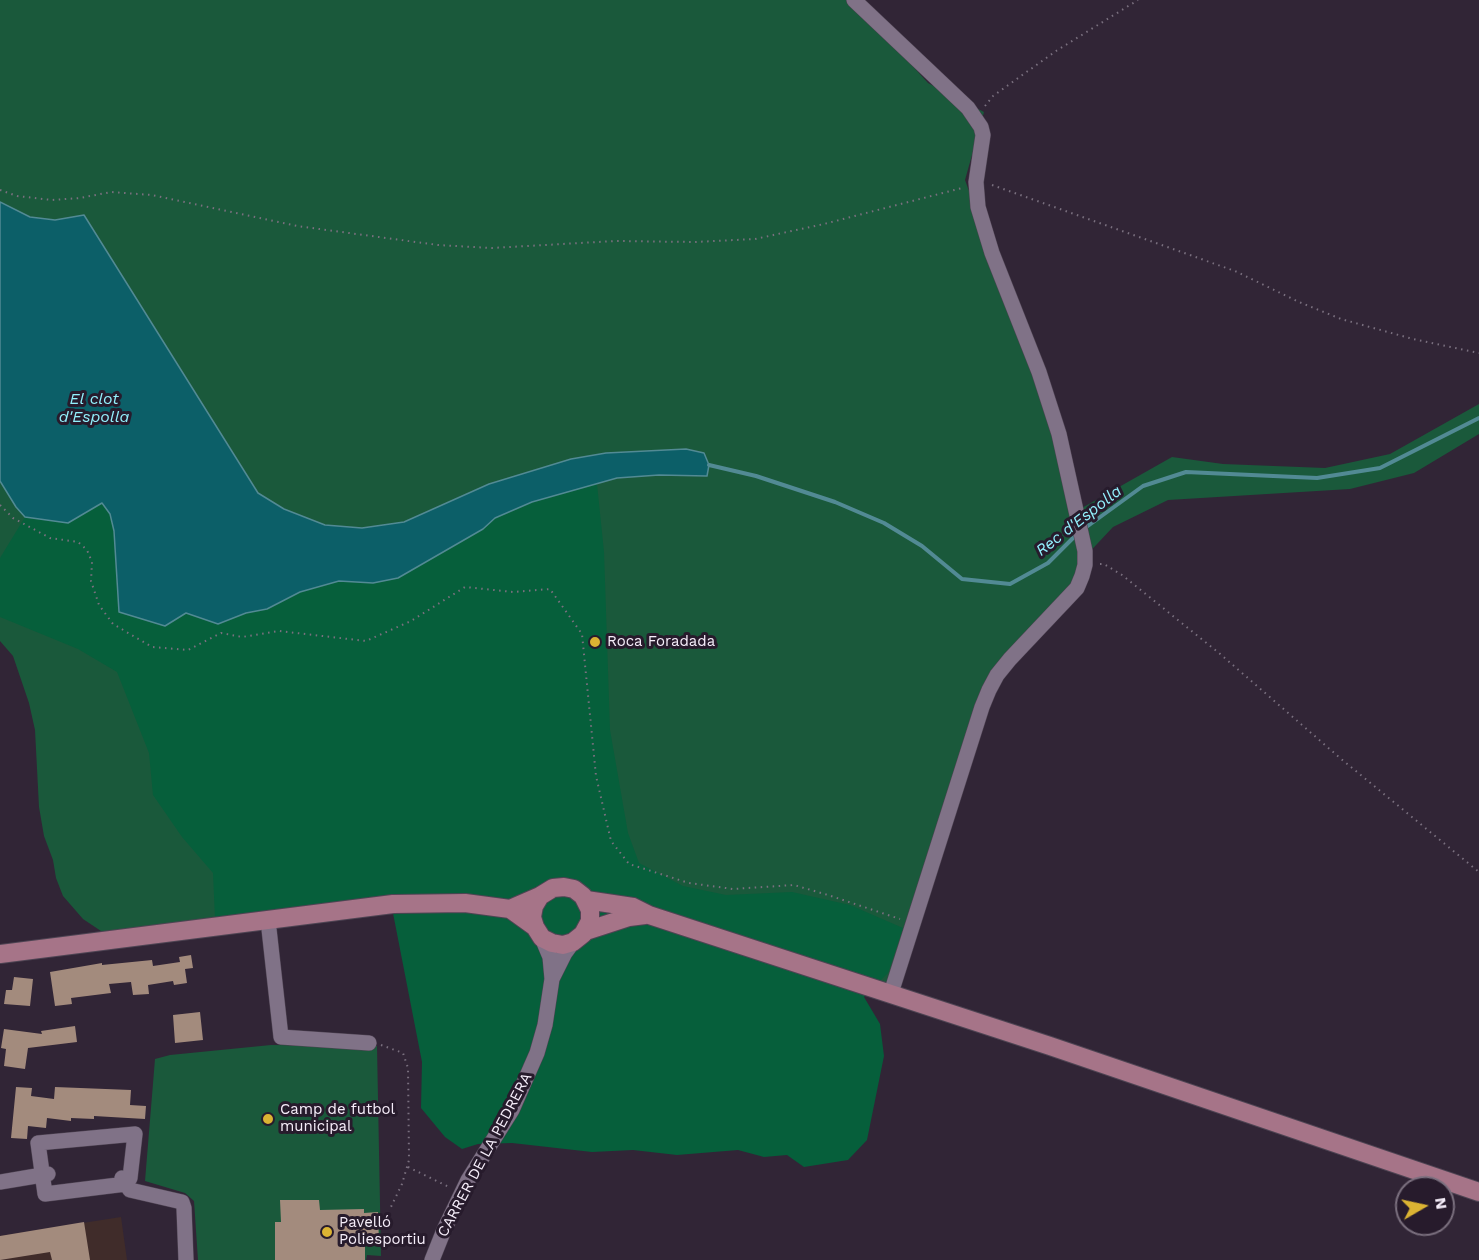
<!DOCTYPE html>
<meta charset="utf-8">
<style>
body{margin:0}
#map{position:relative;width:1479px;height:1260px;overflow:hidden;background:#312536;font-family:"Work Sans",sans-serif}
canvas{display:block}
.north{position:absolute;left:1395px;top:1176px;width:60px;height:60px;box-sizing:border-box;background:#271b2c;border:2px solid #7a6f7e;border-radius:50%;rotate:81deg;font-size:16px;font-weight:700;line-height:24px;text-align:center;color:#f6eefa}
.north::after{content:'';display:block;margin:auto;width:21px;height:27px;background:#dbb333;clip-path:polygon(50% 0,100% 100%,50% 72%,0 100%)}
</style>
<div id="map">
<canvas width="1479" height="1260"></canvas>
<div class="north">N</div>
</div>
<script>
const ctx = document.querySelector('canvas').getContext('2d');
ctx.lineJoin = 'round';
function fill(path, color) {
  ctx.fillStyle = color;
  ctx.fill(path, 'evenodd');
}
function toPath(rows) {
  const path = new Path2D();
  for (const r of rows) {
    path.moveTo(r[0], r[1]);
    for (let i = 2; i < r.length; i += 2) path.lineTo(r[i], r[i + 1]);
  }
  return path;
}
function trace(path, color, width, dash) {
  ctx.strokeStyle = color;
  ctx.lineWidth = width;
  ctx.lineCap = dash ? 'butt' : 'round';
  ctx.setLineDash(dash || []);
  ctx.stroke(path);
}
function write(font, color, halo, rows, align = 'center') {
  ctx.font = font + ' "Work Sans",sans-serif';
  ctx.lineWidth = 6;
  ctx.setLineDash([]);
  ctx.textBaseline = 'middle';
  ctx.strokeStyle = halo;
  ctx.fillStyle = color;
  for (const [text, x, y, turn = 0] of rows) {
    ctx.save();
    ctx.translate(x, y);
    ctx.rotate((+turn || 0) * Math.PI / 180);
    ctx.textAlign = isNaN(turn) ? turn : align;
    if (halo) ctx.strokeText(text, 0, 0);
    ctx.fillText(text, 0, 0);
    ctx.restore();
  }
}
fill(toPath([
 [121,1217,127,1260,0,1260,0,1236]
]), '#402c2a');
fill(toPath([
 [0,0,853,0,928,83,984,112,965,180,1058,435,1073,513,1172,457,1223,464,1325,468,1390,454,1479,404,1479,434,1414,473,1350,489,1168,500,1113,527,1082,560,1085,576,995,681,891,996,478,905,128,937,101,931,83,919,63,896,56,878,53,860,44,836,39,807,35,730,29,703,13,656,0,641],
 [271,1045,377,1046,381,1256,367,1255,366,1260,198,1260,194,1201,185,1193,145,1181,155,1059,170,1055]
]), '#1a593b');
fill(toPath([
 [597,484,604,552,610,730,628,833,639,863,683,886,726,895,792,892,850,905,903,928,888,973,864,997,880,1024,884,1056,867,1140,848,1160,804,1167,787,1155,764,1157,738,1150,677,1155,633,1150,592,1152,512,1143,478,1144,462,1149,445,1137,421,1108,422,1062,392,908,215,918,213,873,182,837,153,795,149,753,117,672,78,649,0,617,0,558,25,517,68,523,102,502,110,514,114,531,117,589,218,624,246,613,267,609,300,592,339,581,373,583,483,529,495,518,532,502]
]), '#065f3b');
const water = toPath([
 [0,202,30,217,55,220,84,215,258,493,284,509,325,525,362,528,404,522,489,484,571,459,606,453,686,449,704,453,709,465,707,476,659,475,617,478,532,502,495,518,483,529,398,578,373,583,339,581,300,592,267,609,246,613,218,624,186,613,165,626,119,612,114,531,110,514,102,503,68,523,25,517,16,507,0,481,0,202]
]);
fill(water, '#0c5f68');
trace(water, '#528a94', 1.5);
trace(toPath([
 [709,465,756,476,835,502,884,523,922,546,962,579,1010,584,1048,563,1076,535],
 [1085,528,1143,486,1186,472,1317,478,1380,468,1479,418]
]), '#528a94', 4);
fill(toPath([
 [191,955,193,968,185,969,187,983,174,985,173,981,148,985,149,994,133,995,131,982,109,984,111,993,71,998,72,1004,55,1006,50,972,102,963,102,965,152,960,153,966,180,962,179,957],
 [14,977,33,979,30,1006,4,1004,6,990,12,990],
 [200,1012,203,1040,175,1043,173,1015],
 [75,1026,77,1042,28,1048,25,1069,4,1066,6,1049,1,1048,4,1029,42,1034,41,1031],
 [16,1087,32,1088,31,1096,54,1099,55,1087,131,1090,130,1105,146,1106,145,1119,94,1116,94,1119,71,1118,71,1121,47,1118,46,1128,28,1126,27,1139,11,1138],
 [280,1200,319,1200,320,1210,364,1209,364,1213,378,1212,379,1242,365,1242,365,1260,275,1260,275,1222,281,1222],
 [84,1222,90,1260,52,1260,50,1252,0,1260,0,1236]
]), '#a38b7d');
const street = toPath([
 [854,0,968,108,981,127,983,135,976,182,978,207,992,253,1039,372,1059,434,1085,551,1085,565,1082,576,1077,588,1010,659,997,675,989,690,982,707,891,993],
 [268,920,281,1037,369,1043],
 [552,979,565,953,573,942],
 [135,1134,130,1178,126,1184,45,1194,38,1143,135,1134],
 [122,1178,130,1190,182,1202,184,1208,186,1260],
 [0,1182,48,1174],
 [432,1260,444,1230,468,1180,512,1110,537,1053,545,1025,552,979,550,957,542,938]
]);
const secondary = toPath([
 [586,900,633,907,649,915,1050,1046,1479,1192],
 [510,909,540,896,553,888,564,887,574,889,583,896,590,910,590,921,583,934,573,942,563,945,552,943,542,938,535,927,532,917,534,906,540,896],
 [586,931,629,917,645,915],
 [0,954,393,904,465,903,510,909,535,927]
]);
trace(street, '#4e4453', 16);
trace(secondary, '#4e4453', 20);
trace(toPath([
 [985,106,993,96,1056,51,1138,0],
 [992,185,1235,271,1299,302,1341,319,1413,339,1479,353],
 [0,190,17,196,52,200,80,198,111,192,152,195,297,226,438,245,492,248,615,241,695,242,755,239,824,224,962,188],
 [0,505,13,518,50,538,78,542,87,550,92,562,91,581,99,605,113,624,152,647,188,650,221,633,242,637,279,631,366,641,411,621,465,587,513,592,550,589,582,634,596,776,611,841,629,864,689,883,733,889,794,885,828,895,900,919],
 [1100,564,1104,564,1122,575,1219,653,1340,758,1479,872],
 [381,1045,403,1053,408,1068,409,1160,402,1184,390,1209],
 [408,1167,449,1187]
]), '#7a707f', 2, [1.5, 4.5]);
trace(street, '#807287', 15);
trace(secondary, '#a67488', 18);
for (const [x, y, r, color] of [
 [595,642,6,"#dbb333"],
 [268,1119,6,"#dbb333"],
 [327,1232,6,"#dbb333"]
]) {
  const dot = new Path2D();
  dot.arc(x, y, r, 0, 2 * Math.PI);
  ctx.fillStyle = color;
  ctx.fill(dot);
  trace(dot, '#271b2c', 2);
}
write('15px', '#f6eefa', '#271b2c', [
 ["Roca Foradada",607,642],
 ["Camp de futbol",280,1110],
 ["municipal",280,1127],
 ["Pavelló",339,1223],
 ["Poliesportiu",339,1240]
], 'left');
write('15px', '#f6eefa', '#271b2c', [
 ["CARRER DE LA PEDRERA",485,1155,-62]
]);
write('italic 16px', '#93f1fd', '#271b2c', [
 ["El clot",94,399],
 ["d'Espolla",94,417],
 ["Rec d'Espolla",1079,521,-38]
]);
</script>
